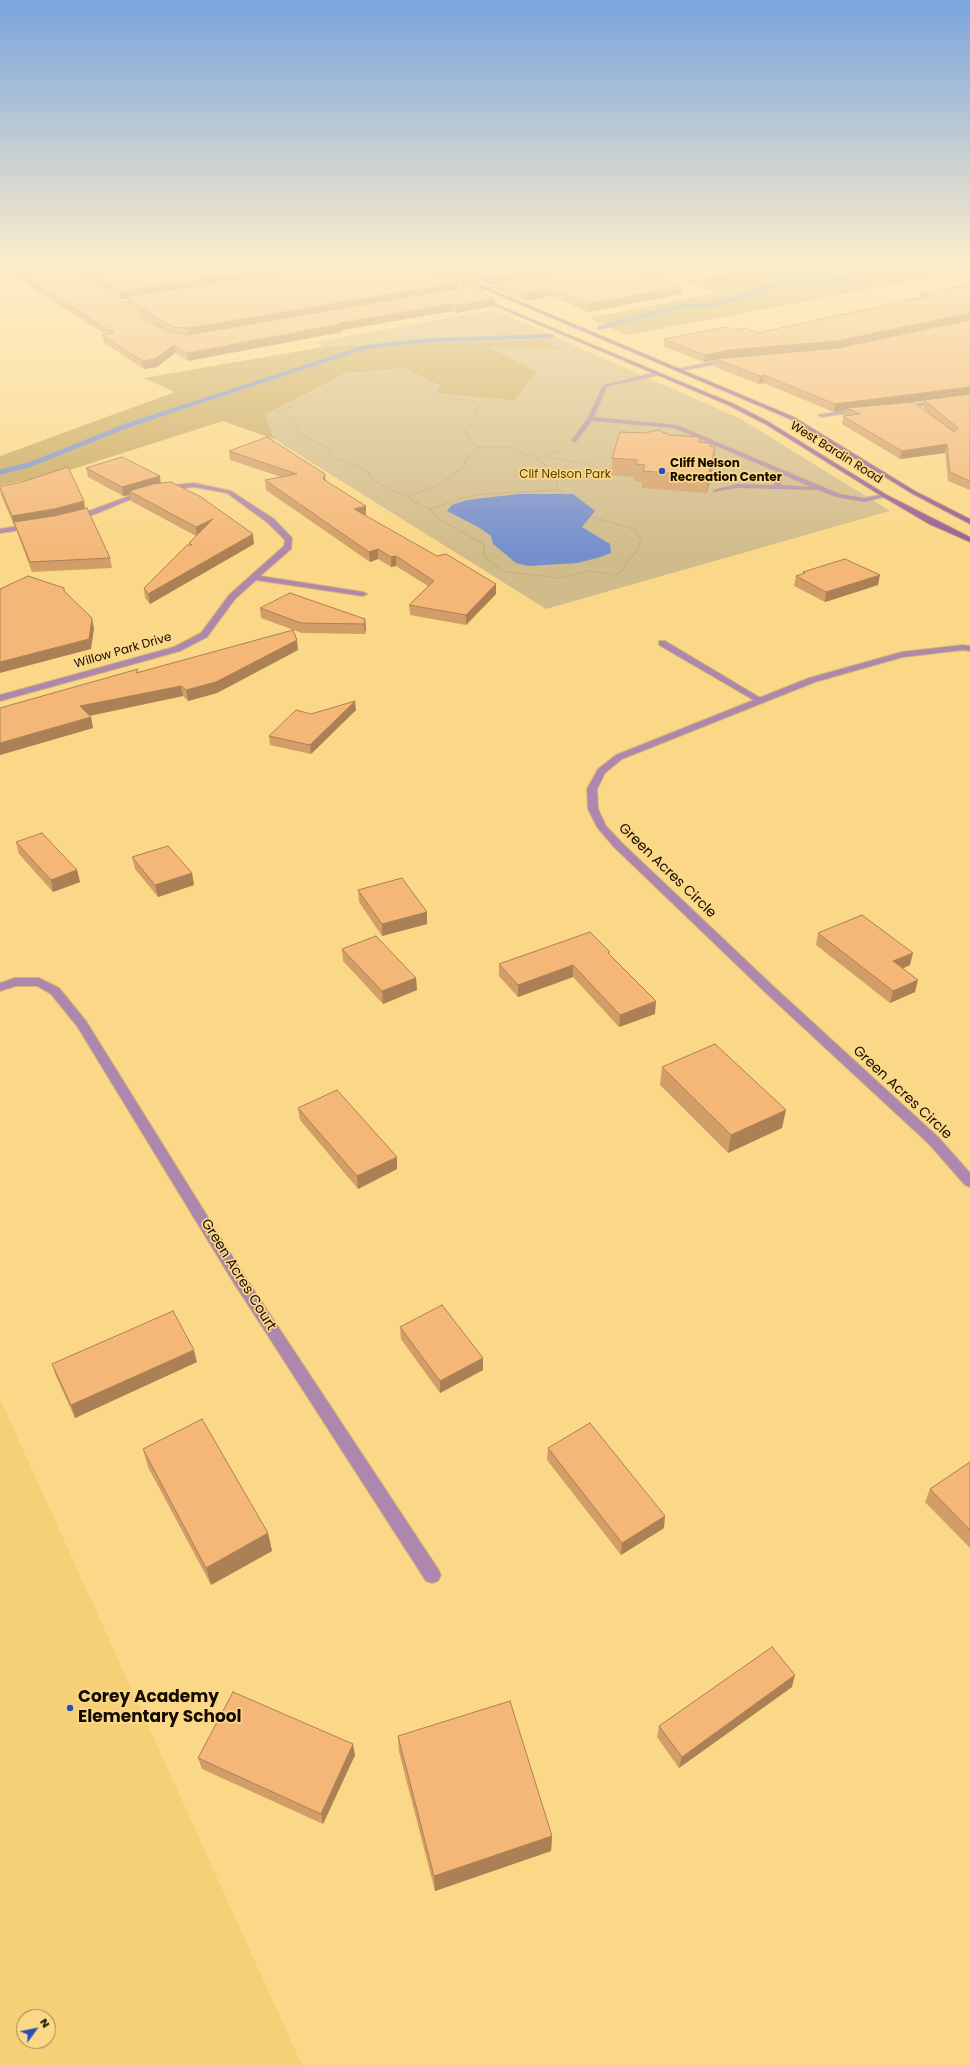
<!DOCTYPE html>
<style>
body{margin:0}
#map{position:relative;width:970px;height:2065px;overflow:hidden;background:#fbd887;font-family:Poppins,sans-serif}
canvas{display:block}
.north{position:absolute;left:16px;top:2009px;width:40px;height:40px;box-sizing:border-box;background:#fbd887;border:1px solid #9f8651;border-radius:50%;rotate:57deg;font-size:11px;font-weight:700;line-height:16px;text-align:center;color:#150b00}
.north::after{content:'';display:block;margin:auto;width:14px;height:18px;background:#2c4cbc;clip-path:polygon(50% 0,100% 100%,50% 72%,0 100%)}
</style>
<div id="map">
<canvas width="970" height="2065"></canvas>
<div class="north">N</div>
</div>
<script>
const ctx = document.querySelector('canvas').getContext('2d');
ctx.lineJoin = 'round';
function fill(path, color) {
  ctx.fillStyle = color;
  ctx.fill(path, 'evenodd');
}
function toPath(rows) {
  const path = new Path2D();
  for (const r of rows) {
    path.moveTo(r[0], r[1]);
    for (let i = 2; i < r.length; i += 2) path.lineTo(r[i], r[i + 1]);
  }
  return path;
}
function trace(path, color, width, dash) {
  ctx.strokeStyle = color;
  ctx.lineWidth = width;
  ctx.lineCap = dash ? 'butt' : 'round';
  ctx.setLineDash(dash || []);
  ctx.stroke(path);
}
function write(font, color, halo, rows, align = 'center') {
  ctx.font = font + ' Poppins,sans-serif';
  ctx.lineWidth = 3.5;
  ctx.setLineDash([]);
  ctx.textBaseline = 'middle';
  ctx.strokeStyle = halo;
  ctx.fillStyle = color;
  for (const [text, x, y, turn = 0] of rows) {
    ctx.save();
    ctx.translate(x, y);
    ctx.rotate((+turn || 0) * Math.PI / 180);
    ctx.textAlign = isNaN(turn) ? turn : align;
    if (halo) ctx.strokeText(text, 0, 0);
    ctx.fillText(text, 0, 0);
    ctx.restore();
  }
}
fill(toPath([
 [0,1399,302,2065,0,2065],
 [24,2017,48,2017,48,2041,24,2041]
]), '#f6d076');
fill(toPath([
 [494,310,741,419,890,511,546,609,274,439,223,421,176,392,144,378,324,347,316,342]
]), '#d0bb8b');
fill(toPath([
 [763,264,931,264,955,273,627,335,589,318,717,293,685,282,756,267],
 [542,340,561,349,489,347,536,372,514,400,435,393,441,386,405,368,345,373,265,415,274,439,223,421,48,477,0,485,0,456,175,392,144,378,324,347,448,341]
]), '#c7a75f');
fill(toPath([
 [518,494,573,494,595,511,582,527,610,544,611,553,597,558,577,563,528,566,516,563,493,544,491,536,480,528,447,511,452,505,467,500]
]), '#758fce');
trace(toPath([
 [599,328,676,307,720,304,776,285,833,281,882,267,879,264],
 [183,407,366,347,431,340,552,336]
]), '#758fce', 4);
trace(toPath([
 [0,472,29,465,126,426,186,406]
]), '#758fce', 5);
const lane = toPath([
 [657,372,659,375,607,387,594,417,677,425,840,494,864,498,885,494,888,496,864,502,836,497,818,490,737,488,713,492,713,490,737,484,774,485,777,472,674,428,592,421,576,442,572,442,571,441,587,419,603,385,657,372],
 [783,475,811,487,781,485,783,475],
 [659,641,665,641,764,700,763,702,757,702,659,645,659,641]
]);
const street = toPath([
 [93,264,106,264,66,271,64,270,93,264],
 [513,283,515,285,460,294,458,293,513,283],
 [144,298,146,300,120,304,118,303,144,298],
 [732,358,734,361,679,371,676,369,732,358],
 [970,396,970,400,902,408,899,406,970,396],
 [862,408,865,410,864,411,821,417,818,415,862,408],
 [194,483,231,491,274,519,292,538,291,549,260,576,363,592,367,594,363,596,256,580,235,599,207,637,180,651,0,701,0,695,174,647,201,633,229,595,284,546,285,540,268,523,227,493,194,487,163,490,160,488,163,486,194,483],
 [143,491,148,492,95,514,74,520,70,518,143,491],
 [32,524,35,524,35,528,0,533,0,529,32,524],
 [963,645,970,646,970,651,963,650,903,657,815,682,622,759,605,773,597,789,598,809,606,826,622,843,773,986,939,1138,970,1173,970,1187,965,1185,929,1144,765,992,614,847,597,827,588,809,587,789,598,769,616,755,809,678,902,652,963,645],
 [15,978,39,978,59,988,86,1021,242,1272,438,1569,441,1575,438,1581,432,1583,426,1581,232,1280,77,1026,51,994,37,986,16,986,0,991,0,983,15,978]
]);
const secondary = toPath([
 [462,277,794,417,915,491,970,519,970,524,911,493,790,419,460,279,462,277],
 [479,297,734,404,769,422,887,495,970,537,970,542,929,524,883,497,765,424,730,406,479,299,479,297]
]);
trace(lane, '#d6b771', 2);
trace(street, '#d6b771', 2);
trace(secondary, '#d6b771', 2);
trace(toPath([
 [289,407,304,399,337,387,349,377,393,374,414,376,432,387,430,393,437,397,469,400,481,404,478,407]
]), '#af945a', 1, [0.5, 1.5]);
trace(toPath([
 [290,406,278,413,294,422,301,435,326,447,334,458,363,468,375,481,393,491,409,496,411,500,430,509,440,520,484,544,484,556,500,569,507,572,559,578,589,571,616,575,624,570,625,563,636,552,641,541,636,530,593,517,559,490,556,483,558,476,537,458,508,447,479,447,473,444,465,430,475,419,475,411,479,406],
 [545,457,588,464,589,462],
 [538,458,559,451],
 [409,496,440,484,463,468,466,460,479,447],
 [430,509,466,497,483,494,558,490]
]), '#af945a', 1.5, [0.5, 1.5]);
fill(lane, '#ae87ae');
fill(street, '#ae87ae');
fill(secondary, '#965d96');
fill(toPath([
 [0,264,63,264,146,320,153,323,128,305,127,299,121,299,76,272,75,266,68,266,65,264,726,264,656,277,682,287,682,294,588,312,550,296,525,301,496,289,496,284,488,285,477,281,477,287,470,288,495,306,456,313,452,311,342,330,342,332,188,361,175,353,157,367,144,369,104,343,102,335,105,334,0,268],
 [546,269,553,272,546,273],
 [458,284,465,287,458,288],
 [938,264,970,264,970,270],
 [970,284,970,490,948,481,945,453,900,459,842,424,843,416,845,416,846,410,834,412,763,383,759,384,715,367,716,360,704,362,664,347,664,339,735,330,757,333,920,298,920,294],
 [808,351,723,359,729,358],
 [924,401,923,408,934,418,913,402],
 [669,435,700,437,700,442,710,443,710,446,714,463,707,493,642,488,642,482,634,481,634,477,611,475,612,458],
 [229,451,326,480,366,516,437,556,496,584,496,594,466,625,410,615,409,605,428,586,396,566,391,567,378,559,370,562,266,490,265,480,281,477,230,460],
 [86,468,161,483,254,544,150,604,145,598,144,588,190,545,189,543,196,536,131,501,130,495,123,496,88,477],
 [0,486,84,501,85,508,110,558,112,568,32,572,17,532,15,525,14,525,1,495],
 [803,572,878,585,825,602,794,586,796,576,803,574],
 [260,608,365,619,366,629,365,634,302,633,261,618],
 [298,650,217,693,188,701,183,696,90,716,91,717,93,728,0,755,0,708,138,672],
 [356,710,311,754,270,745,269,736,311,714],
 [16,842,77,870,80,882,53,892,19,854],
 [132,857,192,873,194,885,158,897,135,869],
 [358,890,427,912,427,924,382,936,359,902],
 [818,933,910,965,903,968,915,992,890,1003,816,945],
 [342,949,416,978,417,990,383,1004,343,961],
 [610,955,655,1014,619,1027,573,977,518,997,499,976,499,964],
 [662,1067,782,1128,728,1153,660,1085],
 [298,1108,397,1157,397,1169,358,1189,300,1120],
 [400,1327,483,1370,440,1393,401,1339],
 [197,1362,75,1418,56,1376,52,1364],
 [548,1448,664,1528,621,1555,547,1460],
 [143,1449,268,1533,272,1551,211,1585,148,1467],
 [970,1462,970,1548,925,1502,930,1489],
 [792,1687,679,1768,657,1737,659,1726],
 [398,1736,552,1836,551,1851,435,1891,399,1752],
 [355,1755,323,1824,202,1769,198,1758]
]), '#d29d67');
fill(toPath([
 [68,264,91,264,75,265,75,266,68,266],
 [304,264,316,264,317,270,127,297,127,299,121,299,120,292],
 [569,264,608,264,557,273,557,266],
 [689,264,726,264,642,280,642,273],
 [546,268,546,275,496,282,496,284,488,285,488,278],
 [477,280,477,287,469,288,468,281],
 [458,283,458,290,189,335,188,328],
 [682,287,682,294,588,312,588,304],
 [550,289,550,296,525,301,525,294],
 [495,299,495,306,456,313,456,306],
 [452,304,452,311,342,330,342,332,188,361,187,353,339,323],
 [970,313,970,320,837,349,729,358,717,360,716,359,716,360,704,362,705,355,730,350],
 [174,345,175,353,157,367,144,369,143,361],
 [764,375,763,383,759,384,760,376],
 [970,387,970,395,849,410,846,408,846,410,834,412,835,404],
 [947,444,945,453,900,459,902,451],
 [715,447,714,463,707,493,708,476],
 [325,474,326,483,323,479],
 [160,476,161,486,129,491,130,495,123,496,122,487],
 [84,501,85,511,14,522,15,525,14,525,12,516],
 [366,506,366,516,354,509],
 [213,519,197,537,196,527],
 [253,534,254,544,150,604,148,594],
 [378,549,378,559,370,562,369,552],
 [396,556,396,566,391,567,391,557],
 [880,575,878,585,825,602,826,592],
 [496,584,496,594,466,625,466,615],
 [92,618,94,629,91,649,0,673,0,662],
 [365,619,366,629,365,634,364,624],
 [297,640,298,650,217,693,188,701,186,690],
 [181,686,183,696,83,717,80,706],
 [355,701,356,710,311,754,310,745],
 [91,717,93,728,0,755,0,743],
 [77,870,80,882,53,892,51,880],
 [192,873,194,885,158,897,155,885],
 [427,912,427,924,382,936,382,924],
 [913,953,910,965,890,974,893,961],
 [573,965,573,977,518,997,518,985],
 [416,978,417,990,383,1004,382,991],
 [918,980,915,992,890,1003,893,991],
 [656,1001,655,1014,619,1027,620,1015],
 [786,1110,782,1128,728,1153,731,1135],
 [397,1157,397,1169,358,1189,357,1176],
 [194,1350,197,1362,75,1418,71,1405],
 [483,1358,483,1370,440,1393,440,1381],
 [665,1516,664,1528,621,1555,622,1543],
 [268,1533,272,1551,211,1585,206,1568],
 [795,1675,792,1687,679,1768,682,1757],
 [353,1744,355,1755,323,1824,321,1814],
 [552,1836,551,1851,435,1891,434,1876]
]), '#ab8054');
const building = toPath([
 [4,264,63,264,116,298,146,320,169,332,188,335,467,287,495,299,456,306,452,304,339,323,341,324,187,353,174,345,155,359,143,361,102,335,114,333,4,264],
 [77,264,304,264,120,292,75,265,77,264],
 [320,264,414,264,458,283,188,328,173,327,152,315,127,297,319,266,320,264],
 [429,264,440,264,477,280,468,281,429,264],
 [455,264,537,264,546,268,488,278,455,264],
 [552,264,569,264,557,266,552,264],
 [597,264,689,264,642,273,682,287,588,304,550,289,525,294,496,282,597,264],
 [970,284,970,313,838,341,730,350,705,355,664,339,726,327,735,330,746,328,757,333,928,296,920,294,970,284],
 [970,320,970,387,835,404,764,375,760,376,716,359,838,348,970,320],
 [970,394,970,481,950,472,947,444,902,451,843,416,860,414,846,408,913,402,954,432,958,428,924,400,970,394],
 [658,430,669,435,700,437,699,442,710,443,710,446,715,447,708,476,643,471,645,465,635,464,638,460,612,458,620,432,645,433,658,430],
 [267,437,325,474,323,479,366,506,354,509,437,556,446,554,496,584,466,615,409,605,434,581,396,556,391,557,378,549,369,552,265,480,297,474,229,451,267,437],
 [122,457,160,476,122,487,86,468,122,457],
 [68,467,84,501,54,509,12,516,0,488,0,486,19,483,68,467],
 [171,482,201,497,253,534,148,594,144,588,187,545,192,545,189,543,213,519,196,527,129,491,153,484,171,482],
 [87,508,110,558,30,562,14,522,54,516,87,508],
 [845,559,880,575,826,592,796,576,805,573,803,572,845,559],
 [28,576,64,588,64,591,92,618,89,639,0,662,0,589,28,576],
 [290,593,365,619,364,624,301,623,260,608,290,593],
 [293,630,297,640,216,682,186,690,181,686,80,706,91,717,0,743,0,708,138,669,136,673,293,630],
 [355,701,310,745,269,736,296,710,311,714,355,701],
 [42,833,77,870,51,880,16,842,42,833],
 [168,846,192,873,155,885,132,857,168,846],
 [402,878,427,912,382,924,358,890,402,878],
 [862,915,913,953,893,961,918,980,893,991,818,933,862,915],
 [590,932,610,952,608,953,656,1001,620,1015,573,965,518,985,499,964,590,932],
 [376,936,416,978,382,991,342,949,376,936],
 [715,1044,786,1110,731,1135,662,1067,715,1044],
 [337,1090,397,1157,357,1176,298,1108,337,1090],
 [442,1305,483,1358,440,1381,400,1327,442,1305],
 [173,1311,194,1350,71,1405,52,1364,173,1311],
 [202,1419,268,1533,206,1568,143,1449,202,1419],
 [590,1423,665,1516,622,1543,548,1448,590,1423],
 [970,1462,970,1530,930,1489,970,1462],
 [772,1647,795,1675,682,1757,659,1726,772,1647],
 [233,1692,353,1744,321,1814,198,1758,233,1692],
 [510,1701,552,1836,434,1876,398,1736,510,1701]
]);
fill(building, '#f4b778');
trace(building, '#ab8054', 1);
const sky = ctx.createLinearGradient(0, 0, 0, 553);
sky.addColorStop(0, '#7aa5de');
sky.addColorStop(0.48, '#fdedc9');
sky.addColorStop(1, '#fdedc900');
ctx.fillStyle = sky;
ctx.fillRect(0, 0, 970, 553);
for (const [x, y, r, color] of [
 [662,471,4,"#2c4cbc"],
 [70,1708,4,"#2c4cbc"]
]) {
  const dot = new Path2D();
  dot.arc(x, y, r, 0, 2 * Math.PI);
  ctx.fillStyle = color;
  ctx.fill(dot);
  trace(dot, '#fbd887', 1.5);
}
write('12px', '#150b00', '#fbd887', [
 ["West Bardin Road",836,453,32],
 ["Willow Park Drive",123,651,-16]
]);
write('bold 12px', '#150b00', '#fbd887', [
 ["Cliff Nelson",670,464],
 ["Recreation Center",670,478]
], 'left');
write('12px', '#543f00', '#fbd887', [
 ["Clif Nelson Park",565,475]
]);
write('14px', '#150b00', '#fbd887', [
 ["Green Acres Circle",667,871,44],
 ["Green Acres Circle",902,1093,43],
 ["Green Acres Court",238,1275,58]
]);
write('bold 17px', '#150b00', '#fbd887', [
 ["Corey Academy",78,1698],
 ["Elementary School",78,1718]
], 'left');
</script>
